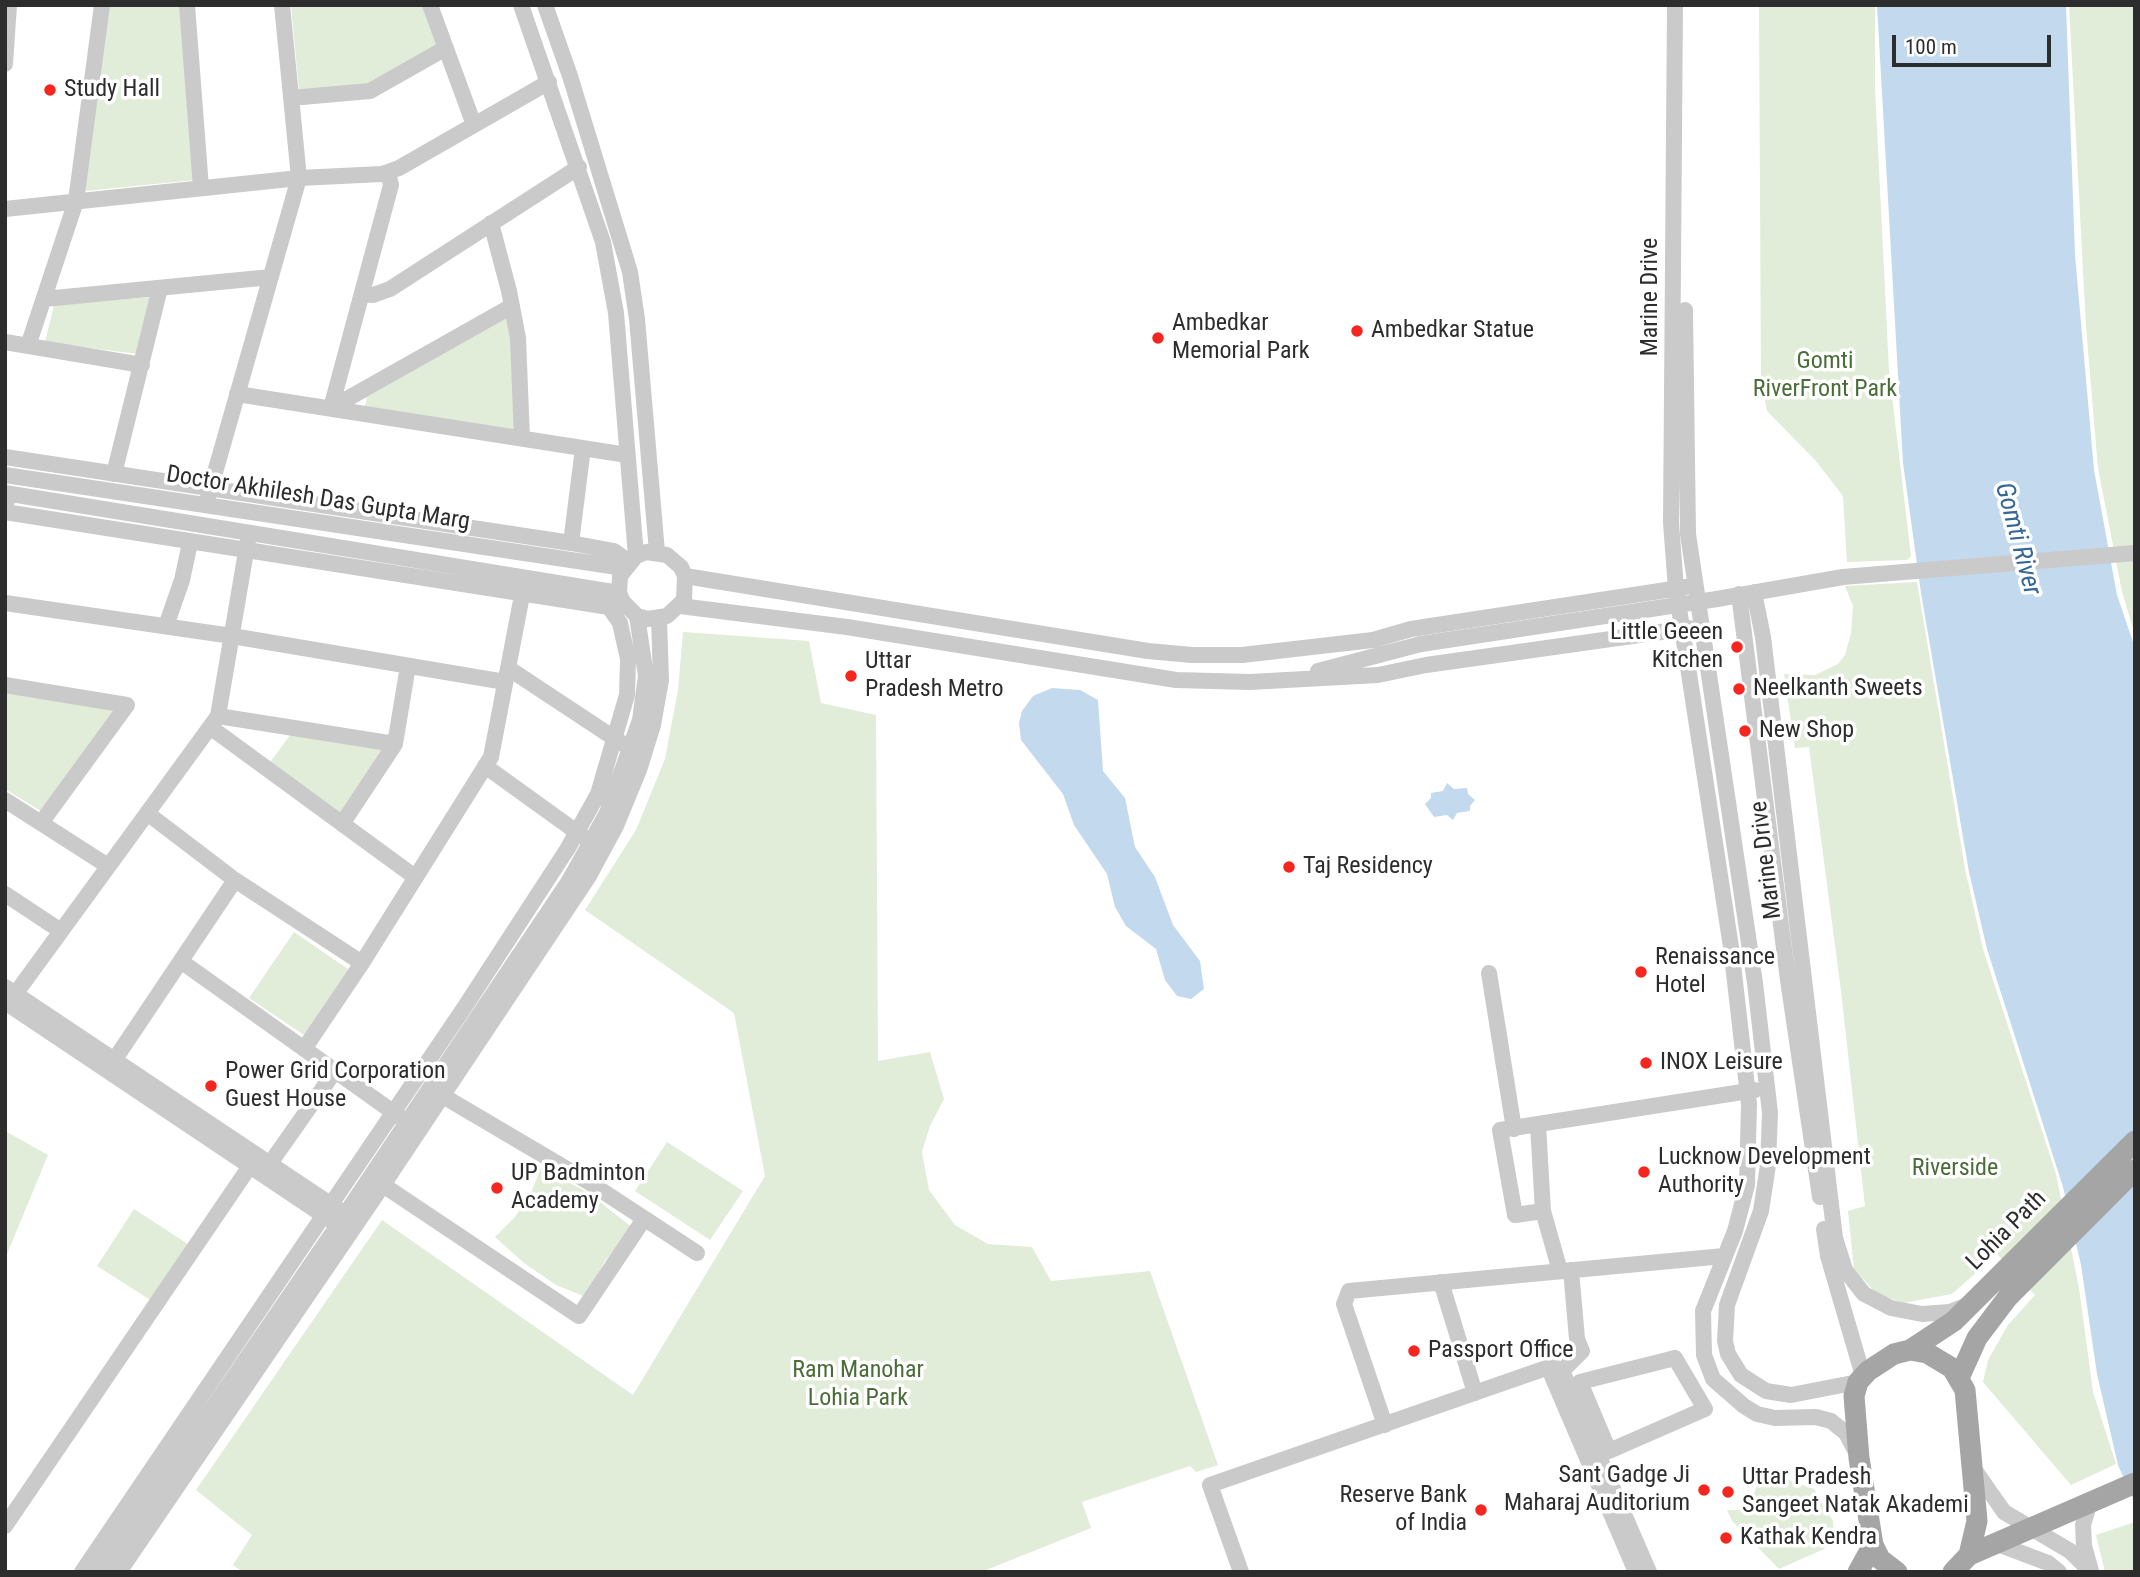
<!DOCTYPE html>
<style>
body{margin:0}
#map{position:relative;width:2140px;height:1577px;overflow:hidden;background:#fff;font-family:"Roboto Condensed",sans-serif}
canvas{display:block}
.frame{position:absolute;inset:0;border:7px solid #2d2d2d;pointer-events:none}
.scale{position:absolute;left:1892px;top:35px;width:159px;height:32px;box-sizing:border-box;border:4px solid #2d2d2d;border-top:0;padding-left:9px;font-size:21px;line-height:24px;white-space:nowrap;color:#2d2d2d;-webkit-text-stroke:5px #fff;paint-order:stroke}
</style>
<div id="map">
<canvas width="2140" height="1577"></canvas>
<div class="frame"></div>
<div class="scale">100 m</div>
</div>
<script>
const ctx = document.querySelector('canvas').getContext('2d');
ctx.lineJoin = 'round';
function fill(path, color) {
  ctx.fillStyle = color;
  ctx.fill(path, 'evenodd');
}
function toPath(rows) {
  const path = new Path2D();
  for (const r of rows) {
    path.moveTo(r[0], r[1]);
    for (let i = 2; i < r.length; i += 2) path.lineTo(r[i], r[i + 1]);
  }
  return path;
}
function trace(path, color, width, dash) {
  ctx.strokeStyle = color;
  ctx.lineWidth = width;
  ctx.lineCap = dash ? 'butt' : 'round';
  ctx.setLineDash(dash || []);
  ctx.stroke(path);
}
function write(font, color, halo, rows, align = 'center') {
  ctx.font = font + ' "Roboto Condensed",sans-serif';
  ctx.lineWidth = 7;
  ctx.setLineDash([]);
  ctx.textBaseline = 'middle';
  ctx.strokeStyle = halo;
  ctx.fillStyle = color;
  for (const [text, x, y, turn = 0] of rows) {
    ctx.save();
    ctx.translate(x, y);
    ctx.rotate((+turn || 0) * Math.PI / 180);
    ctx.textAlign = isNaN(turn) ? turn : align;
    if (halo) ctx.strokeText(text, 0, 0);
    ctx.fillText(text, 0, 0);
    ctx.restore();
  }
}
fill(toPath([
 [108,5,180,5,195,180,85,191],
 [291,5,422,5,437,46,371,84,299,91],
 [1759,5,1875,5,1875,88,1889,371,1911,556,1907,560,1847,562,1843,496,1816,461,1767,411,1761,381],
 [2069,5,2135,5,2135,635,2122,592,2098,468,2086,327],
 [151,297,137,354,45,342,54,305],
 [508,317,513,343,518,432,365,406,367,397],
 [1917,582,1965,869,1983,949,2056,1174,2079,1288,2093,1392,2116,1464,2071,1485,1983,1382,1988,1360,2008,1325,2035,1295,1997,1254,1952,1294,1903,1303,1876,1293,1854,1269,1848,1211,1865,1206,1841,991,1809,747,1795,748,1784,674,1815,675,1838,664,1845,655,1851,633,1853,606,1845,586],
 [683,632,809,641,821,703,876,715,878,1061,930,1052,944,1099,930,1126,922,1152,929,1190,955,1225,988,1244,1032,1247,1051,1281,1150,1271,1218,1465,1196,1472,1190,1466,1082,1502,1091,1528,981,1572,243,1572,233,1565,252,1535,196,1490,382,1220,633,1395,765,1176,734,1013,585,910,636,830,665,759,678,690],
 [5,691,114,709,41,811,5,789],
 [291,734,387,749,341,816,268,765],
 [294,932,348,969,304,1035,249,998],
 [5,1131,48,1155,5,1259],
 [667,1142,743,1191,710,1240,635,1191],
 [541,1168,587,1192,633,1228,605,1261,586,1297,556,1285,524,1263,495,1237,515,1217,530,1195],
 [134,1209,188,1244,152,1301,97,1266],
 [1763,1471,1814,1489,1833,1521,1834,1538,1824,1549,1779,1569,1732,1521,1727,1510,1738,1510,1750,1503],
 [2135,1522,2135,1572,2105,1572,2096,1535]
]), '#e1ecd9');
fill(toPath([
 [1877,5,2066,5,2075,255,2094,470,2117,595,2135,648,2135,1503,2118,1465,2097,1374,2081,1265,2063,1187,1987,949,1969,872,1921,593,1903,463],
 [1052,688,1080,690,1098,700,1103,771,1125,798,1135,847,1155,877,1173,925,1200,961,1204,989,1191,999,1177,996,1165,980,1156,949,1126,926,1115,907,1107,874,1074,825,1063,794,1021,740,1019,723,1022,711,1033,696],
 [1447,783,1454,789,1467,788,1468,794,1475,800,1470,806,1470,811,1457,813,1453,820,1447,815,1434,817,1425,804,1431,798,1431,793,1443,791]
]), '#c3d9ee');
trace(toPath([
 [187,5,201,188],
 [430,5,474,125],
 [521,5,603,242,616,313,636,556],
 [545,5,570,76,630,272,637,319,657,552],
 [1675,5,1671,523,1676,589,1731,947,1749,1104,1747,1185,1735,1231,1703,1311,1704,1355,1713,1379,1744,1406,1757,1414,1775,1418,1816,1417,1831,1421,1846,1433,1856,1452],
 [5,64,9,5],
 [291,98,370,91,446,48],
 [5,209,299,178,382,174,399,168,549,82],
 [491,223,509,291,518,338,522,438],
 [362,294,373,295,390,289,579,167],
 [44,299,271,277],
 [1685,310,1688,534,1755,983,1770,1113,1768,1165,1761,1211,1727,1305,1725,1341,1728,1354,1741,1375,1766,1391,1791,1395,1858,1382],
 [5,342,142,365],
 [28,346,76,201,102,5],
 [237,394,627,455],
 [331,408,391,185,388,172],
 [331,408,512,306],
 [5,457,571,543,614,551,629,562],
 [114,474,160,288],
 [5,475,624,568],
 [5,493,619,593],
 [8,494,5,512,609,607,620,623,628,659,627,695,598,794,568,848,464,1008,82,1572],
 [208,497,299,178,282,5],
 [571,543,583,448],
 [685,576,1148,651,1192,655,1242,655,1373,640,1411,629,1686,587],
 [1754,592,1763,637,1835,1238,1845,1270,1864,1294,1891,1308,1922,1314,1950,1312,1968,1305],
 [1739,594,1788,980,1820,1197],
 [1717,599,1843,577,2135,553],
 [5,603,232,636,505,682],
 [680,606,847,627,1176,680,1250,682,1378,675,1426,665,1689,628],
 [166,626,182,580,190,543],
 [508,668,623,744],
 [1318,671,1421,644],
 [5,685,127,705,41,823],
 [218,716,395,744],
 [210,727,415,877],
 [485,766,585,838],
 [5,800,108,866],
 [147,813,235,880,362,963],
 [342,824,395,744,408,666],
 [5,894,61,931],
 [182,962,400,1117],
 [1489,973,1514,1129],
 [5,987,339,1210],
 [5,1002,332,1221],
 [8,1004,218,716,248,540],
 [304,1049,362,963,491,757,524,585],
 [115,1059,235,880],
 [443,1096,587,1181,697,1253],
 [1538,1125,1543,1211,1560,1271],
 [264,1172,335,1071],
 [383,1185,579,1316,644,1219],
 [1543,1211,1515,1215,1500,1130,1755,1090],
 [1824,1229,1828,1256,1863,1376],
 [1441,1282,1475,1393],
 [1675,1358,1705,1409,1609,1451,1580,1382,1675,1358],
 [1552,1366,1552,1376,1636,1572],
 [1562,1371,1582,1351,1577,1339,1571,1270],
 [1385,1425,1344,1304,1349,1291,1724,1256],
 [1974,1469,2004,1512,2070,1551,2091,1572],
 [2089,1505,2083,1525,2084,1546,2091,1571],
 [5,1526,250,1166],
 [1995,1543,2048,1563,2059,1572],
 [100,1572,338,1225,569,881,607,813,640,720,646,676,637,616,623,602,619,593,620,576,636,556,646,552,667,555,681,567,685,576,684,600,667,616,648,619,637,616],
 [119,1572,383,1185,589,876,616,826,639,770,653,725,661,680,659,619],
 [1241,1572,1210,1485,1552,1366,1562,1371,1649,1572]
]), '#cacaca', 16);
trace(toPath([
 [1910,1350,1954,1321,2135,1141],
 [1959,1378,1977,1338,2008,1297,2135,1170],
 [1969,1555,2135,1483],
 [1858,1572,1873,1545],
 [1897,1572,1880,1559,1873,1545,1859,1458,1854,1396,1858,1382,1868,1371,1894,1354,1910,1350,1927,1353,1952,1368,1965,1390,1977,1521,1969,1555,1953,1572]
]), '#a5a5a5', 21);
trace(toPath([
 [1421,644,1717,599]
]), '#cacaca', 16);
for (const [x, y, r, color] of [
 [50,90,7,"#f5261f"],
 [1357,331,7,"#f5261f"],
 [1158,338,7,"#f5261f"],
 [1737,647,7,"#f5261f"],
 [851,676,7,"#f5261f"],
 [1739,689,7,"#f5261f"],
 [1745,731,7,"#f5261f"],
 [1289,867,7,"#f5261f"],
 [1641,972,7,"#f5261f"],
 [1646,1063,7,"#f5261f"],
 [211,1086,7,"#f5261f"],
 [1644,1172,7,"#f5261f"],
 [497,1188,7,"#f5261f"],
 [1414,1351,7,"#f5261f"],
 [1704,1490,7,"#f5261f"],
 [1728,1492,7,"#f5261f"],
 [1481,1510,7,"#f5261f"],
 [1726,1538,7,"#f5261f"]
]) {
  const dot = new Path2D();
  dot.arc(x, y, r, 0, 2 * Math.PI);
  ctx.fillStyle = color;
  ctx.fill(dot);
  trace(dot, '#fff', 2.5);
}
write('24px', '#2d2d2d', '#fff', [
 ["Study Hall",64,90],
 ["Ambedkar",1172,324],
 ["Memorial Park",1172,352],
 ["Ambedkar Statue",1371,331],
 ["Little Geeen",1723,633,"right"],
 ["Kitchen",1723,661,"right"],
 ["Uttar",865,662],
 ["Pradesh Metro",865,690],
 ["Neelkanth Sweets",1753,689],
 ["New Shop",1759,731],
 ["Taj Residency",1303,867],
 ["Renaissance",1655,958],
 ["Hotel",1655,986],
 ["INOX Leisure",1660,1063],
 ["Power Grid Corporation",225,1072],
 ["Guest House",225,1100],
 ["Lucknow Development",1658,1158],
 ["Authority",1658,1186],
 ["UP Badminton",511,1174],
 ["Academy",511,1202],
 ["Passport Office",1428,1351],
 ["Sant Gadge Ji",1690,1476,"right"],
 ["Maharaj Auditorium",1690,1504,"right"],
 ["Uttar Pradesh",1742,1478],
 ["Sangeet Natak Akademi",1742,1506],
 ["Reserve Bank",1467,1496,"right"],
 ["of India",1467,1524,"right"],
 ["Kathak Kendra",1740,1538]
], 'left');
write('24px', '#2d2d2d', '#fff', [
 ["Marine Drive",1651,297,-90],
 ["Doctor Akhilesh Das Gupta Marg",318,499,9],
 ["Marine Drive",1767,860,-97],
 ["Lohia Path",2007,1231,-45]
]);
write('24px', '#4a6d37', '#fff', [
 ["Gomti",1825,362],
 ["RiverFront Park",1825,390],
 ["Riverside",1955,1169],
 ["Ram Manohar",858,1371],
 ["Lohia Park",858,1399]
]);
write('italic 26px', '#346696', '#fff', [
 ["Gomti River",2017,539,75]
]);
</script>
